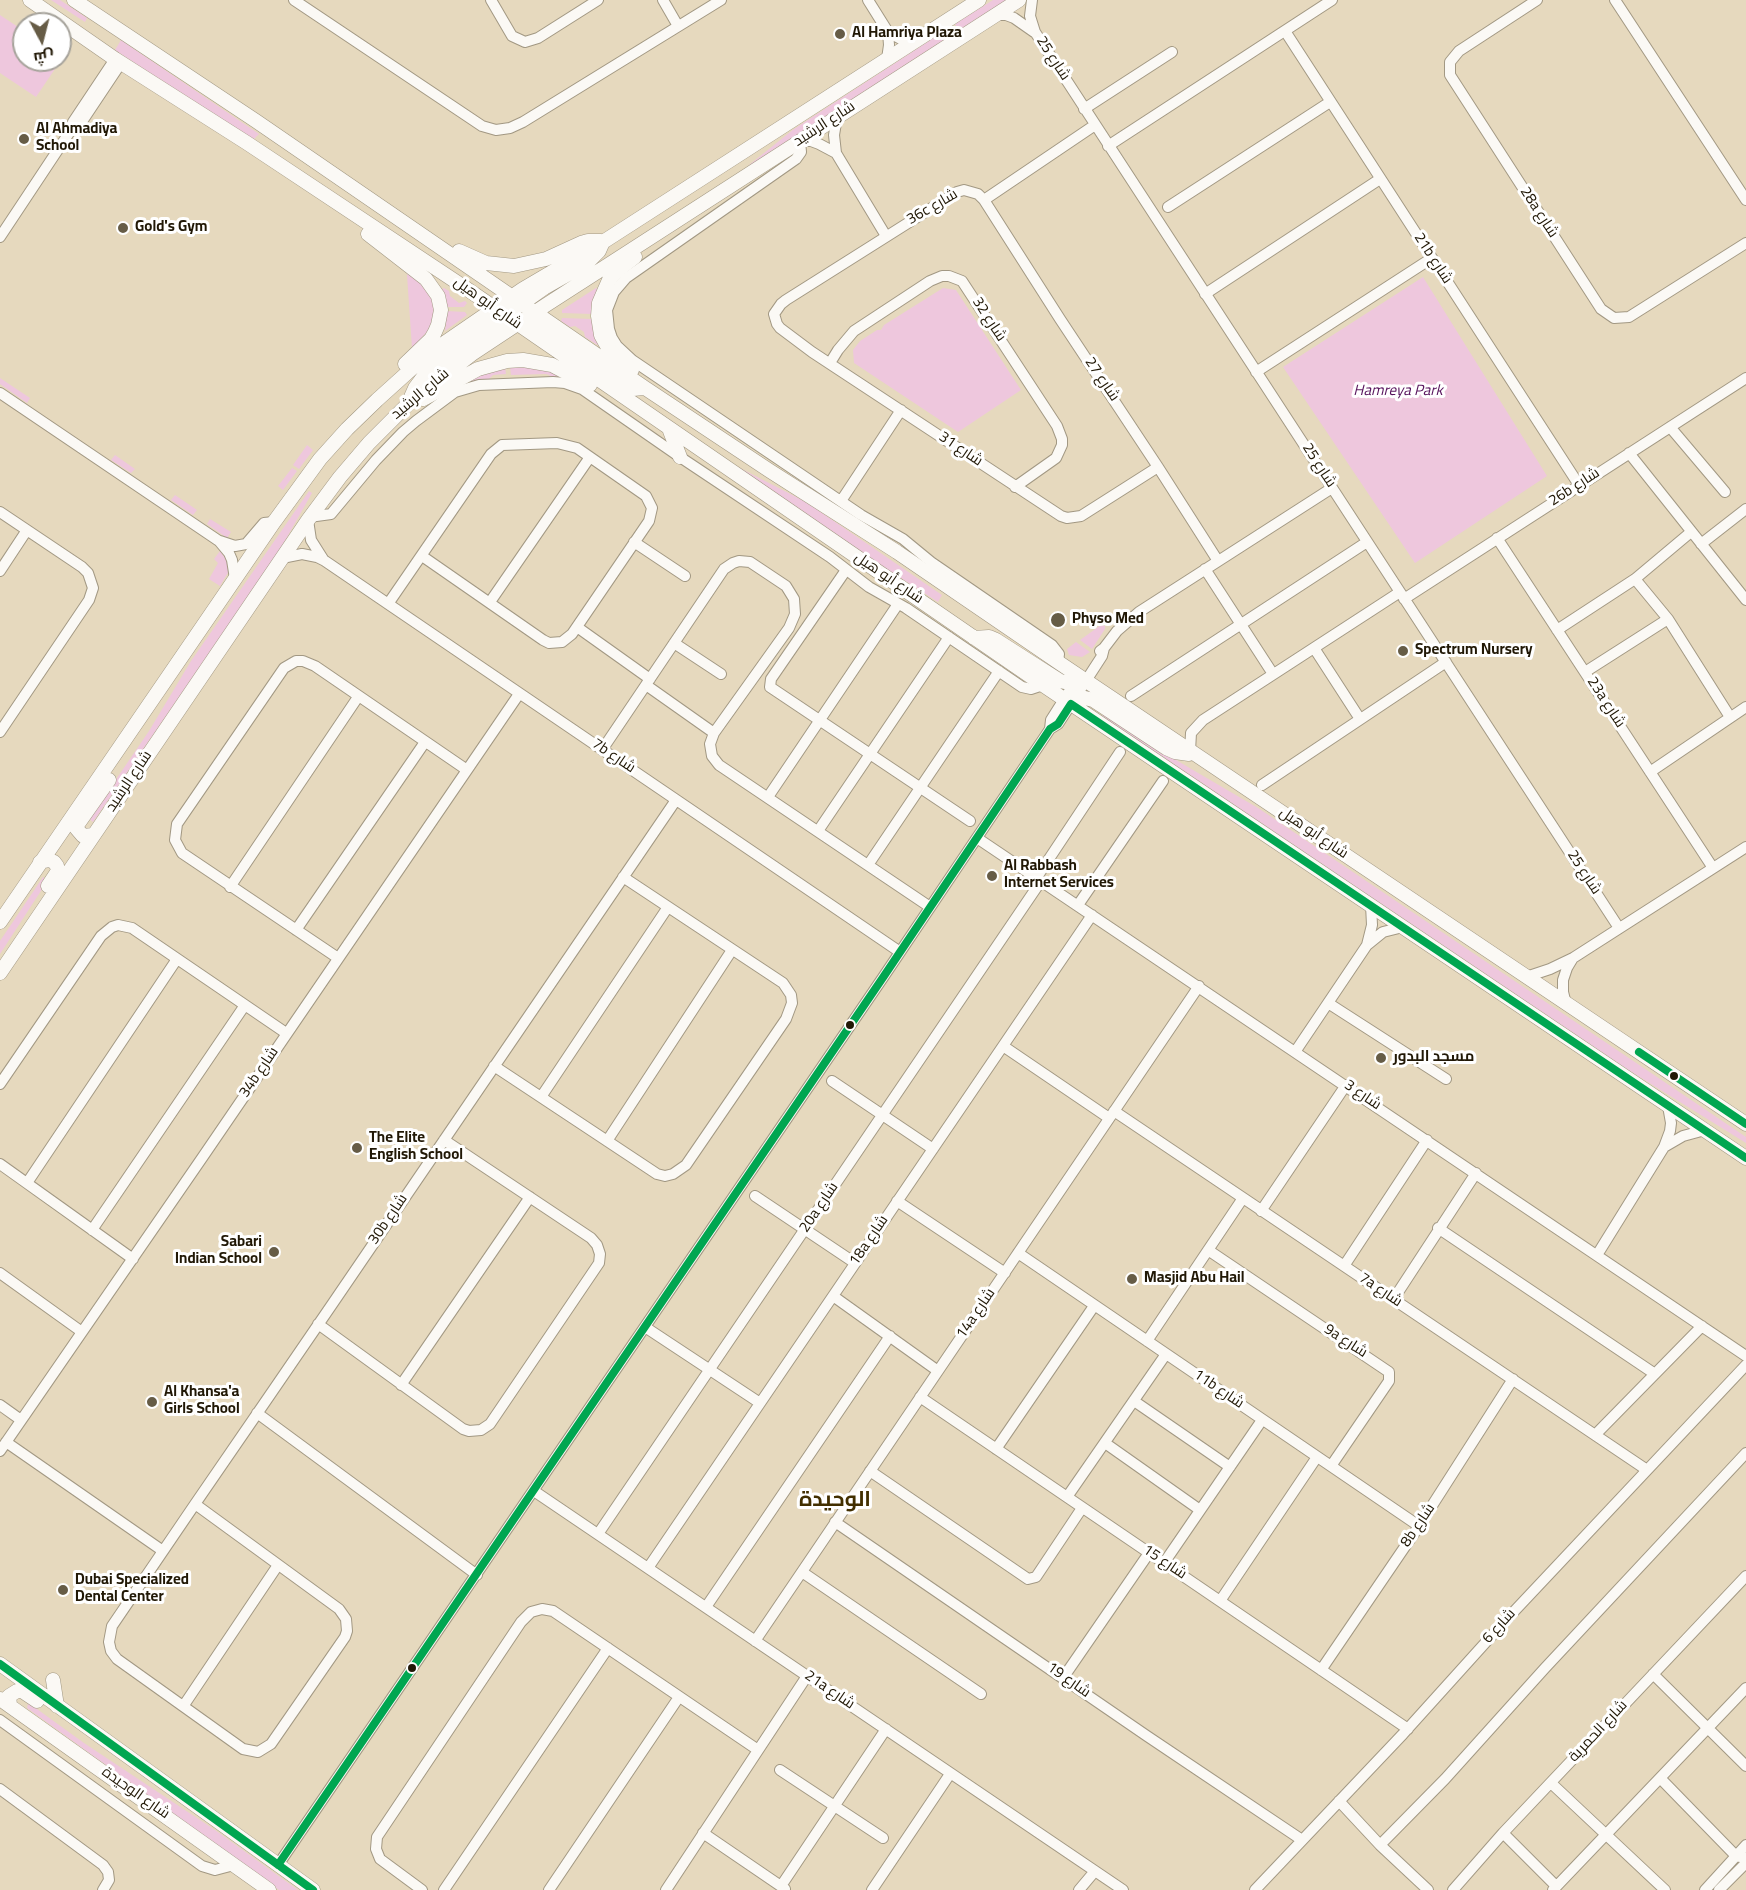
<!DOCTYPE html>
<meta charset="utf-8">
<style>
body{margin:0}
#map{position:relative;width:1746px;height:1890px;overflow:hidden;background:#e6d9be;font-family:Georgia,Cairo,serif}
canvas{display:block}
.north{position:absolute;left:12px;top:12px;width:60px;height:60px;box-sizing:border-box;background:#fff;border:2px solid #a6a39b;border-radius:50%;rotate:173deg;font-size:16px;font-weight:700;line-height:24px;text-align:center;color:#211806}
.north::after{content:'';display:block;margin:auto;width:21px;height:27px;background:#665c46;clip-path:polygon(50% 0,100% 100%,50% 72%,0 100%)}
</style>
<div id="map">
<canvas width="1746" height="1890"></canvas>
<div class="north">ش</div>
</div>
<script>
const ctx = document.querySelector('canvas').getContext('2d');
ctx.lineJoin = 'round';
function fill(path, color) {
  ctx.fillStyle = color;
  ctx.fill(path, 'evenodd');
}
function toPath(rows) {
  const path = new Path2D();
  for (const r of rows) {
    path.moveTo(r[0], r[1]);
    for (let i = 2; i < r.length; i += 2) path.lineTo(r[i], r[i + 1]);
  }
  return path;
}
function trace(path, color, width, dash) {
  ctx.strokeStyle = color;
  ctx.lineWidth = width;
  ctx.lineCap = dash ? 'butt' : 'round';
  ctx.setLineDash(dash || []);
  ctx.stroke(path);
}
function write(font, color, halo, rows, align = 'center') {
  ctx.font = font + ' Georgia,Cairo,serif';
  ctx.lineWidth = 6;
  ctx.setLineDash([]);
  ctx.textBaseline = 'middle';
  ctx.strokeStyle = halo;
  ctx.fillStyle = color;
  for (const [text, x, y, turn = 0] of rows) {
    ctx.save();
    ctx.translate(x, y);
    ctx.rotate((+turn || 0) * Math.PI / 180);
    ctx.textAlign = isNaN(turn) ? turn : align;
    if (halo) ctx.strokeText(text, 0, 0);
    ctx.fillText(text, 0, 0);
    ctx.restore();
  }
}
fill(toPath([
 [51,0,60,0,87,18,85,22],
 [993,0,1007,0,959,31,955,24],
 [0,15,24,31,24,60,60,60,60,55,63,57,36,97,0,73],
 [952,26,956,33,751,165,749,165,794,129],
 [121,40,259,134,254,139,217,118,115,50],
 [409,272,421,281,432,297,434,309,432,322,427,332,412,348,407,275],
 [1423,277,1547,476,1415,563,1283,367],
 [444,288,449,291,450,296,459,303,465,301,467,303,464,307,447,307,442,289],
 [596,288,598,289,592,314,562,313,562,310],
 [943,288,956,290,1021,390,958,432,854,363,853,350,860,341,877,330,881,330,884,325],
 [447,311,465,312,467,315,445,331],
 [562,318,592,319,595,335,599,346,585,337,584,332,575,326,570,327,561,321],
 [510,366,542,368,569,379,547,378,550,375,545,374,511,375],
 [505,367,506,374,493,375,488,380,467,382,476,377],
 [0,378,30,398,27,403,0,384],
 [307,445,313,450,299,469,293,465],
 [115,455,135,469,131,473,111,460],
 [731,465,736,466,806,502,942,595,938,602,820,526],
 [292,468,297,471,283,490,278,486],
 [309,491,312,493,278,553,93,822,89,819,149,731,191,661],
 [175,495,197,510,193,515,171,500],
 [210,519,231,532,227,538,207,524],
 [220,551,228,562,229,571,220,586,209,579,218,563,214,559],
 [1101,625,1105,626,1105,629,1092,649,1080,640],
 [1076,642,1090,652,1082,657,1069,655,1067,649],
 [1104,713,1176,760,1258,808,1746,1137,1746,1143,1630,1071,1102,716],
 [43,877,48,880,0,954,0,941],
 [28,1704,30,1704,84,1743,215,1830,298,1890,279,1890,27,1708]
]), '#eec7dd');
const minor = toPath([
 [294,0,482,126,496,130,510,128,523,122,721,0],
 [491,0,512,36,525,42,538,38,598,0],
 [663,0,678,26],
 [868,0,888,32,910,44],
 [1032,0,1030,16,1035,32,1619,928],
 [1537,0,1459,51,1450,62,1450,75,1601,309,1614,318,1629,317,1746,243],
 [1615,0,1746,200],
 [995,15,1006,15,1014,18,1034,32],
 [1285,31,1579,485],
 [887,59,889,45,888,32],
 [1084,109,1172,52],
 [837,117,834,135,836,153,886,236],
 [71,130,79,126,121,63],
 [1108,146,1332,0],
 [836,153,819,144,811,141,800,141,801,152,796,159,626,278,614,292,607,310,609,329,612,338,617,346,632,360,861,515,903,539,931,562,1052,645,1059,654,1058,662],
 [984,200,1095,125],
 [1168,207,1330,102],
 [0,237,71,130,73,122,115,59],
 [1205,294,1380,179],
 [830,363,838,350,854,331,930,281,942,276,949,276,962,281,1057,426,1062,439,1062,445,1056,458,1015,487],
 [1256,372,1432,258],
 [0,393,219,541,229,553,232,560,235,579],
 [1670,427,1725,492],
 [1629,453,1746,600],
 [1158,467,1081,516,1067,518,1061,516,812,352,780,328,777,324,774,314,781,304,786,300,957,192,964,190,978,194,984,200,1060,319,1158,467,1218,561],
 [841,501,901,410],
 [0,512,82,567,88,573,93,588,89,600,0,732],
 [309,517,331,514,376,460,403,432,416,421,455,392,479,385,553,382,565,383,582,389,680,457,830,557,869,587,906,608,1022,687,1031,689,1043,685],
 [308,520,311,540,323,559],
 [1497,538,1713,868],
 [220,541,235,546,246,544,264,523,274,522],
 [634,542,685,576],
 [1701,544,1746,509],
 [282,558,302,554,317,557,325,561,900,952],
 [1205,569,1273,674],
 [846,570,771,679,770,687,970,821],
 [0,571,27,530],
 [1635,579,1668,619,1730,717],
 [1404,599,1746,378],
 [490,602,590,457],
 [388,604,491,454,502,445,557,443,577,448,646,496,652,508,649,521,572,634,562,642,549,643,543,640,422,556],
 [577,627,650,679],
 [1557,630,1635,579,1691,532],
 [674,643,721,674],
 [1314,648,1360,719],
 [1100,651,1104,648,1117,631,1139,612,1332,488],
 [1585,672,1668,619],
 [646,685,714,733],
 [1131,696,1367,542],
 [1050,729,1051,720,1077,679],
 [602,750,724,569,733,563,739,561,750,562,786,586,794,599,795,614,789,628,714,733,710,744,712,756,719,765,930,907],
 [1190,751,1191,733,1203,720,1400,592],
 [1650,772,1746,707],
 [1262,785,1446,662],
 [768,797,898,604],
 [818,831,949,637],
 [977,838,1746,1356],
 [868,865,999,671],
 [1037,877,1120,752],
 [230,887,358,697],
 [1078,905,1163,781],
 [296,930,425,742],
 [1367,945,1372,925,1371,905],
 [338,958,182,853,175,840,177,824,284,668,296,661,303,661,315,666,467,770],
 [1526,977,1550,969,1573,958,1746,847],
 [1328,1003,1446,1079],
 [1566,1004,1563,992,1563,980,1567,968,1573,958],
 [1003,1046,1109,1118],
 [1295,1052,1367,945,1383,932,1403,927],
 [494,1066,657,1174,665,1176,673,1174,686,1165,786,1019,792,1003,791,995,783,983,623,877],
 [832,1081,933,1149],
 [0,1084,101,936,112,927,118,925,132,928,286,1033],
 [541,1097,668,907],
 [1114,1111,1647,1470],
 [607,1141,732,950],
 [1664,1147,1683,1136,1705,1130],
 [0,1164,133,1259],
 [27,1183,177,959],
 [755,1196,855,1263],
 [897,1201,1005,1273],
 [1261,1211,1346,1085],
 [1438,1228,1655,1374],
 [92,1230,245,1005],
 [1208,1250,1389,1372,1389,1381,1331,1466],
 [1018,1253,1419,1526],
 [1597,1255,1664,1147,1670,1131,1671,1123,1668,1106],
 [1344,1266,1427,1140],
 [0,1273,82,1332],
 [833,1296,938,1371],
 [1393,1300,1476,1173],
 [318,1324,463,1429,469,1431,481,1430,490,1424,599,1263,600,1254,597,1245,591,1238,444,1140],
 [645,1327,760,1403],
 [1147,1341,1243,1198],
 [401,1385,530,1197],
 [920,1397,1408,1729],
 [1134,1401,1230,1467],
 [0,1405,21,1420],
 [257,1413,477,1575],
 [1595,1435,1702,1326],
 [6,1442,163,1551],
 [1105,1443,1200,1510],
 [996,1449,1094,1306],
 [0,1451,202,1158,519,694],
 [870,1471,1028,1579,1036,1577,1082,1508],
 [534,1491,1123,1890],
 [1067,1497,1166,1354],
 [195,1504,339,1609,346,1619,347,1631,345,1637,271,1744,258,1752,243,1749,117,1659,111,1651,109,1642,112,1626,195,1504,272,1392,333,1303,676,800],
 [835,1522,1147,1736,1302,1840],
 [598,1534,1041,881],
 [1164,1563,1262,1420],
 [648,1568,1092,915],
 [802,1572,981,1694],
 [1220,1601,1317,1457],
 [706,1607,890,1336],
 [755,1641,1199,986],
 [1321,1670,1419,1526,1513,1379],
 [1653,1674,1746,1766],
 [1063,1678,1149,1553],
 [184,1705,278,1565],
 [0,1720,202,1866,215,1870,234,1865],
 [780,1770,883,1838],
 [1660,1778,1736,1856,1746,1858],
 [1551,1783,1665,1890],
 [0,1789,103,1865,108,1872,109,1880,103,1890],
 [1339,1801,1380,1845,1428,1890],
 [703,1833,785,1889],
 [1503,1833,1556,1886],
 [1380,1845,1445,1779,1545,1668,1746,1453],
 [278,1865,884,976,1046,735,1050,729,1058,724,1102,656,1104,648],
 [781,1886,886,1729],
 [422,1890,380,1859,376,1849,377,1837,521,1622,531,1612,542,1609,553,1611,758,1750],
 [444,1890,608,1648],
 [549,1890,679,1697],
 [666,1890,807,1676],
 [872,1890,950,1774],
 [1079,1890,1095,1871],
 [1255,1890,1403,1734,1505,1621,1746,1365],
 [1453,1890,1503,1833,1746,1576],
 [1553,1890,1746,1688],
 [1705,1890,1746,1845],
 [1719,1890,1746,1863]
]);
const major = toPath([
 [30,0,115,59,247,143,470,291,1043,685,1746,1158],
 [74,0,256,121,645,388,770,471,897,552,1058,662,1746,1124],
 [368,234,426,279,438,296,441,310,438,325,435,332,431,339,405,364],
 [459,251,486,263,514,266,546,259,581,243,588,241,601,241],
 [536,324,612,380,622,386,633,389,643,388],
 [632,370,611,352,606,344,601,335,598,316,599,303,609,280,617,271,635,257],
 [411,397,415,388,424,376,438,363,544,288,586,264,599,251,603,242],
 [423,399,478,369,507,361,523,360,552,365,590,385],
 [670,431,680,457],
 [974,638,989,637,996,640,1060,681,1069,683,1086,680],
 [1064,699,1081,697,1093,700,1166,748,1175,752,1189,754],
 [93,835,83,836,77,829,78,824,109,780],
 [40,862,49,860,54,862,57,866,58,871,48,886],
 [0,922,274,522,320,459,347,429,377,400,418,363,440,346,523,289,603,242,979,0],
 [0,973,308,520,340,477,369,443,410,402,472,354,546,305,1019,0],
 [0,1664,313,1890],
 [53,1680,57,1706],
 [0,1699,269,1890],
 [10,1705,9,1696,17,1691,22,1691,37,1701]
]);
trace(minor, '#a29883', 12);
trace(major, '#a29883', 15);
trace(minor, '#fbf9f5', 10);
trace(major, '#fbf9f5', 14);
trace(toPath([
 [1639,1052,1746,1124],
 [0,1664,313,1890],
 [278,1865,884,976,1050,729,1058,724,1071,704,1746,1158]
]), '#00a651', 8);
for (const [x, y, r, color] of [
 [840,34,6,"#665c46"],
 [24,139,6,"#665c46"],
 [123,228,6,"#665c46"],
 [1058,620,8,"#665c46"],
 [1403,651,6,"#665c46"],
 [992,876,6,"#665c46"],
 [850,1025,5,"#211806"],
 [1381,1058,6,"#665c46"],
 [1674,1076,5,"#211806"],
 [357,1148,6,"#665c46"],
 [274,1252,6,"#665c46"],
 [1132,1279,6,"#665c46"],
 [152,1402,6,"#665c46"],
 [63,1590,6,"#665c46"],
 [412,1668,5,"#211806"]
]) {
  const dot = new Path2D();
  dot.arc(x, y, r, 0, 2 * Math.PI);
  ctx.fillStyle = color;
  ctx.fill(dot);
  trace(dot, '#fff', 2);
}
write('bold 15px', '#211806', '#fff', [
 ["Al Hamriya Plaza",852,34],
 ["Al Ahmadiya",36,130],
 ["School",36,147],
 ["Gold's Gym",135,228],
 ["Physo Med",1072,620],
 ["Spectrum Nursery",1415,651],
 ["Al Rabbash",1004,867],
 ["Internet Services",1004,884],
 ["مسجد البدور",1393,1058],
 ["The Elite",369,1139],
 ["English School",369,1156],
 ["Sabari",262,1243,"right"],
 ["Indian School",262,1260,"right"],
 ["Masjid Abu Hail",1144,1279],
 ["Al Khansa'a",164,1393],
 ["Girls School",164,1410],
 ["Dubai Specialized",75,1581],
 ["Dental Center",75,1598]
], 'left');
write('15px', '#211806', '#fff', [
 ["شارع 25",1052,59,57],
 ["شارع الرشيد",825,125,-33],
 ["36c شارع",933,208,-30],
 ["28a شارع",1538,213,57],
 ["21b شارع",1432,259,57],
 ["شارع أبو هيل",487,304,35],
 ["شارع 32",988,320,57],
 ["شارع 27",1101,380,56],
 ["شارع الرشيد",421,395,-40],
 ["شارع 31",960,450,34],
 ["شارع 25",1318,466,57],
 ["26b شارع",1575,488,-33],
 ["شارع أبو هيل",888,579,34],
 ["23a شارع",1605,703,57],
 ["7b شارع",613,757,34],
 ["شارع الرشيد",130,782,-56],
 ["شارع أبو هيل",1313,834,34],
 ["شارع 25",1583,873,57],
 ["34b شارع",260,1073,-56],
 ["شارع 3",1362,1096,34],
 ["20a شارع",820,1208,-56],
 ["30b شارع",389,1220,-56],
 ["18a شارع",870,1241,-56],
 ["7a شارع",1380,1291,34],
 ["14a شارع",977,1314,-56],
 ["9a شارع",1345,1342,33],
 ["11b شارع",1218,1390,34],
 ["8b شارع",1419,1526,-56],
 ["شارع 15",1164,1563,34],
 ["شارع 6",1500,1627,-48],
 ["شارع 19",1068,1681,35],
 ["21a شارع",829,1691,34],
 ["شارع الحمرية",1599,1732,-47],
 ["شارع الوحيدة",135,1794,35]
]);
write('italic 15px', '#58155e', '#fff', [
 ["Hamreya Park",1398,392]
]);
write('bold 21px', '#422f00', '#fff', [
 ["الوحيدة",835,1502]
]);
</script>
